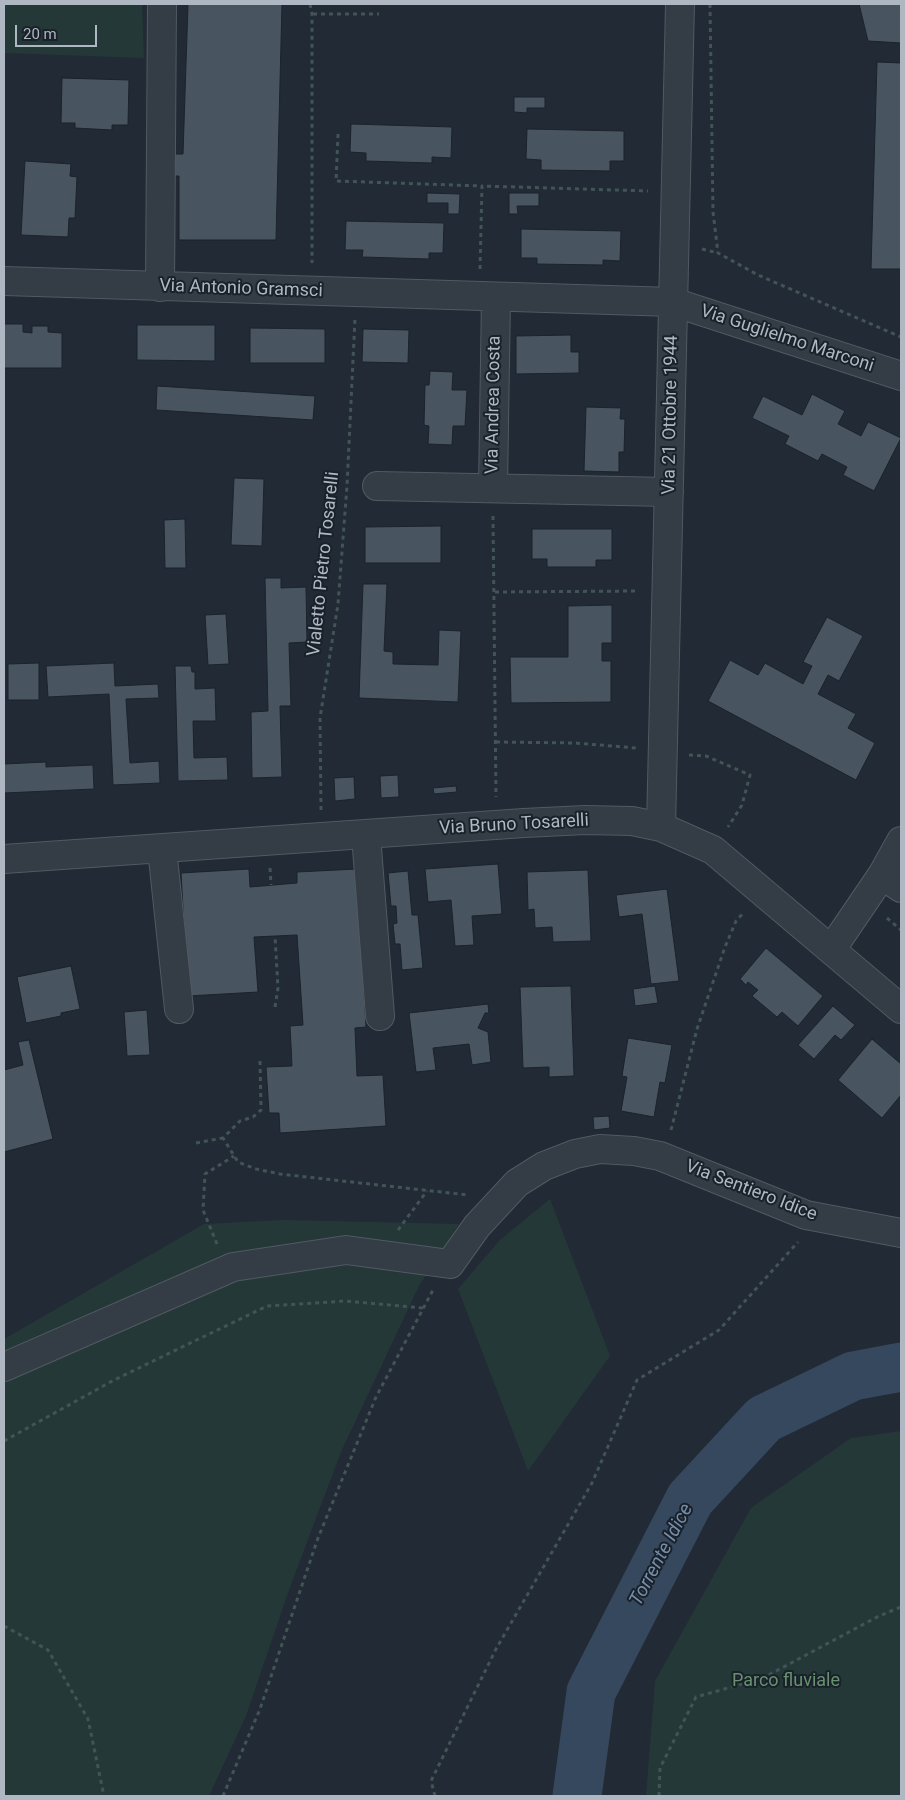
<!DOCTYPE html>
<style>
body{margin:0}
#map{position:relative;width:905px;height:1800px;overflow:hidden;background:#212a35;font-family:Roboto,sans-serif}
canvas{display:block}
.frame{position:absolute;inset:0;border:5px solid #aeb7c2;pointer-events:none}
.scale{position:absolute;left:15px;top:25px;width:82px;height:22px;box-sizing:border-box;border:2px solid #aeb7c2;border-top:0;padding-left:6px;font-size:15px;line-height:18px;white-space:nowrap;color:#aeb7c2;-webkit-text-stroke:4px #19212a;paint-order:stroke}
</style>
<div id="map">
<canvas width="905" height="1800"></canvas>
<div class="frame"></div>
<div class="scale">20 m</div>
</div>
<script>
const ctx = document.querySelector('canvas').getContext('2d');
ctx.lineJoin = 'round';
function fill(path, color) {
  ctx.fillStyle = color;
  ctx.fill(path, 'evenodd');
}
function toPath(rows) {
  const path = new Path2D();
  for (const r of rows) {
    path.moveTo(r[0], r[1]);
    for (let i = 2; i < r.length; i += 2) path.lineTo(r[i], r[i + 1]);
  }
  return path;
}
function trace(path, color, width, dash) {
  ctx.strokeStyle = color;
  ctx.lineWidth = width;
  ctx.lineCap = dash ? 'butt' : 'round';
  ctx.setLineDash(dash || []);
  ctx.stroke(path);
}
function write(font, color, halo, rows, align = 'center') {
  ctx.font = font + ' Roboto,sans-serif';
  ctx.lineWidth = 4;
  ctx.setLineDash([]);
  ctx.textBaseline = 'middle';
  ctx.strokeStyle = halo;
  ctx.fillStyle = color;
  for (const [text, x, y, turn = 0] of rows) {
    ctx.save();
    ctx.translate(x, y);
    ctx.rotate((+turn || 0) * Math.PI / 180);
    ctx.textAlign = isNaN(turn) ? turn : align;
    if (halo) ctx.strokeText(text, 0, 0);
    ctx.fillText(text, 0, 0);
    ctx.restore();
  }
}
fill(toPath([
 [4,4,142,4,144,58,4,53],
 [550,1199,610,1356,528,1471,458,1289,500,1240],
 [283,1220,459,1224,419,1286,341,1452,289,1590,246,1716,210,1794,207,1796,4,1796,4,1339,204,1224],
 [901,1431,901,1796,646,1796,655,1681,751,1508,851,1438]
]), '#253838');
trace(toPath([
 [577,1796,591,1692,690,1499,764,1419,853,1376,901,1367]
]), '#36485d', 49);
const building = toPath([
 [188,4,282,4,276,240,179,240,179,176,163,176,164,154,183,154,188,4],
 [859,4,901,4,901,43,868,41,859,4],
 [877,62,901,63,901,269,871,269,877,62],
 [62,78,129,80,128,125,112,125,112,130,75,128,75,123,61,123,62,78],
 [514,97,545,97,545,108,527,108,527,113,514,112,514,97],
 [351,124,452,127,451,158,432,157,432,163,366,161,366,153,350,152,351,124],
 [527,129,624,131,624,161,610,161,610,171,541,170,541,160,526,159,527,129],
 [25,161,71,164,70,176,77,177,75,218,69,218,68,237,21,235,25,161],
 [427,193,460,194,459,214,448,214,448,203,427,203,427,193],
 [509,193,539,193,539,206,517,206,518,214,509,214,509,193],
 [346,221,444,223,443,253,429,253,429,259,362,257,363,250,345,250,346,221],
 [521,229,621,231,620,261,603,260,603,265,537,264,537,258,521,258,521,229],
 [4,324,23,324,23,332,32,333,32,326,48,326,48,332,62,333,62,368,4,368,4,324],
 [137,325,215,325,215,361,137,360,137,325],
 [250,328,325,329,325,363,250,363,250,328],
 [363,329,409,330,408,363,362,362,363,329],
 [571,335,571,352,579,352,579,373,516,374,516,336,571,335],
 [430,371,453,372,452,390,467,390,465,426,453,426,452,445,428,444,429,426,424,425,425,385,429,385,430,371],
 [157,386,315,396,313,420,156,410,157,386],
 [812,394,845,411,838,424,861,436,868,422,901,438,874,491,843,475,847,467,822,454,818,461,785,444,789,436,752,418,763,396,802,415,812,394],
 [586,407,621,408,620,419,625,419,624,452,619,452,619,472,584,471,586,407],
 [234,478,264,479,262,546,231,545,234,478],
 [185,519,186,568,165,568,164,520,185,519],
 [441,526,441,563,365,563,365,527,441,526],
 [532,529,612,529,612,560,596,560,596,567,547,567,547,559,532,559,532,529],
 [265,578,281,578,281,588,306,587,307,642,289,643,291,706,280,706,282,777,252,778,251,712,268,711,265,578],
 [363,584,387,584,384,651,393,652,393,664,438,665,439,630,461,631,458,702,359,698,363,584],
 [612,605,612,643,602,643,602,661,611,661,611,702,511,703,510,657,568,657,568,606,612,605],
 [226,614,229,664,208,665,205,615,226,614],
 [827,617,863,636,839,681,828,675,818,694,856,714,848,728,875,743,856,780,708,701,730,660,758,675,765,663,803,684,812,666,803,662,827,617],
 [39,663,39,700,8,700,8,664,39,663],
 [114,663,115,686,158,684,159,698,126,699,130,763,159,761,160,783,113,785,109,694,48,697,46,666,114,663],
 [175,666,191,666,192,672,195,672,195,689,215,688,216,721,193,721,194,758,227,757,228,780,178,781,175,666],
 [46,762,46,767,93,765,94,789,4,793,4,764,46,762],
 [398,775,399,797,381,798,380,776,398,775],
 [354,777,355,799,335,801,334,778,354,777],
 [456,786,457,792,434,794,433,788,456,786],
 [498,864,502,914,472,916,474,945,455,946,451,900,428,902,425,869,498,864],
 [249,869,250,887,297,883,297,872,357,869,366,1027,355,1028,357,1076,383,1075,386,1126,280,1133,279,1113,269,1113,266,1067,292,1066,290,1026,303,1025,297,935,254,937,258,992,188,996,181,873,249,869],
 [588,870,591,941,553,942,552,927,535,928,534,909,528,910,527,872,588,870],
 [408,871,412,915,418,915,423,968,402,970,400,944,395,944,393,924,397,923,396,906,391,906,388,873,408,871],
 [667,889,679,981,651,984,642,914,619,917,616,895,667,889],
 [766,948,823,996,798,1026,782,1012,777,1017,752,996,758,990,748,982,746,985,740,979,766,948],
 [71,966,80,1009,61,1013,61,1016,26,1023,17,977,71,966],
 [571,986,574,1076,549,1077,549,1067,523,1068,520,987,571,986],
 [655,986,658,1003,635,1006,633,989,655,986],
 [488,1004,489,1013,485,1013,478,1028,488,1032,491,1062,472,1065,469,1044,433,1048,436,1070,416,1072,409,1013,488,1004],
 [833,1006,855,1025,841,1040,835,1035,814,1059,798,1045,833,1006],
 [147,1010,150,1055,127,1056,124,1012,147,1010],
 [628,1038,672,1045,665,1083,660,1082,654,1117,621,1111,627,1077,622,1076,628,1038],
 [872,1039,901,1064,901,1095,882,1118,838,1080,872,1039],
 [29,1040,53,1139,4,1152,4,1070,23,1065,18,1042,29,1040],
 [609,1116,610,1128,594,1130,593,1117,609,1116]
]);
fill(building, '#495461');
trace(building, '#1b232c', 1);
const minor = toPath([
 [4,281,673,302,901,376],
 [160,287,162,4],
 [377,486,669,492],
 [493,488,496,297],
 [661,827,680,4],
 [366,835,380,1016],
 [162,849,179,1009],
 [4,859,524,823,585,820,632,821,661,827,713,850,901,1009],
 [882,875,901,888],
 [831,950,882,875,901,841],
 [4,1367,233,1267,346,1250,450,1264,477,1226,517,1183,544,1166,575,1154,600,1149,634,1151,660,1156,806,1215,901,1233]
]);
trace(minor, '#515a63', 30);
trace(toPath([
 [310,4,312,14,312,263],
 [710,4,713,212,718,253,758,275,901,337],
 [313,14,379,14],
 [338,134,336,181,482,186],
 [702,249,718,253],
 [480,269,482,186,648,191],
 [493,516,496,797],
 [495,592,639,591],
 [496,742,575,743,636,748],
 [689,755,706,756,750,775,742,805,728,827],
 [321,810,320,718,338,604,347,486,355,318],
 [270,868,271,885],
 [887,918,901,930],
 [275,1007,278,988,275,936],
 [260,1061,261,1110,253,1117,240,1121,223,1138,238,1162,256,1169,280,1174,468,1195],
 [671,1130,697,1029,725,947,736,921,744,912],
 [196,1143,223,1138],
 [398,1230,427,1191],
 [217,1244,203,1210,205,1174,234,1156],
 [4,1441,114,1380,267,1306,345,1301,423,1308],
 [4,1626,48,1650,88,1719,104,1796],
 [223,1796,260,1709,318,1538,376,1397,433,1290],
 [435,1796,431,1781,496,1649,592,1483,637,1380,719,1330,798,1242],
 [659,1796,660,1768,696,1697,763,1678,879,1616,901,1607]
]), '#425455', 3, [4, 4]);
trace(minor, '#343c46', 28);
write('18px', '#aeb7c2', '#19212a', [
 ["Via Antonio Gramsci",241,289,2],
 ["Via Guglielmo Marconi",787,339,18],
 ["Via Andrea Costa",494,405,-89],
 ["Via 21 Ottobre 1944",671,415,-89],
 ["Vialetto Pietro Tosarelli",324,564,-84],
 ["Via Bruno Tosarelli",514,825,-3],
 ["Via Sentiero Idice",751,1191,21]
]);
write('18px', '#67916f', '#19212a', [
 ["Parco fluviale",786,1681]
]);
write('italic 19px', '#778eaa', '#19212a', [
 ["Torrente Idice",662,1555,-62]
]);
</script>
